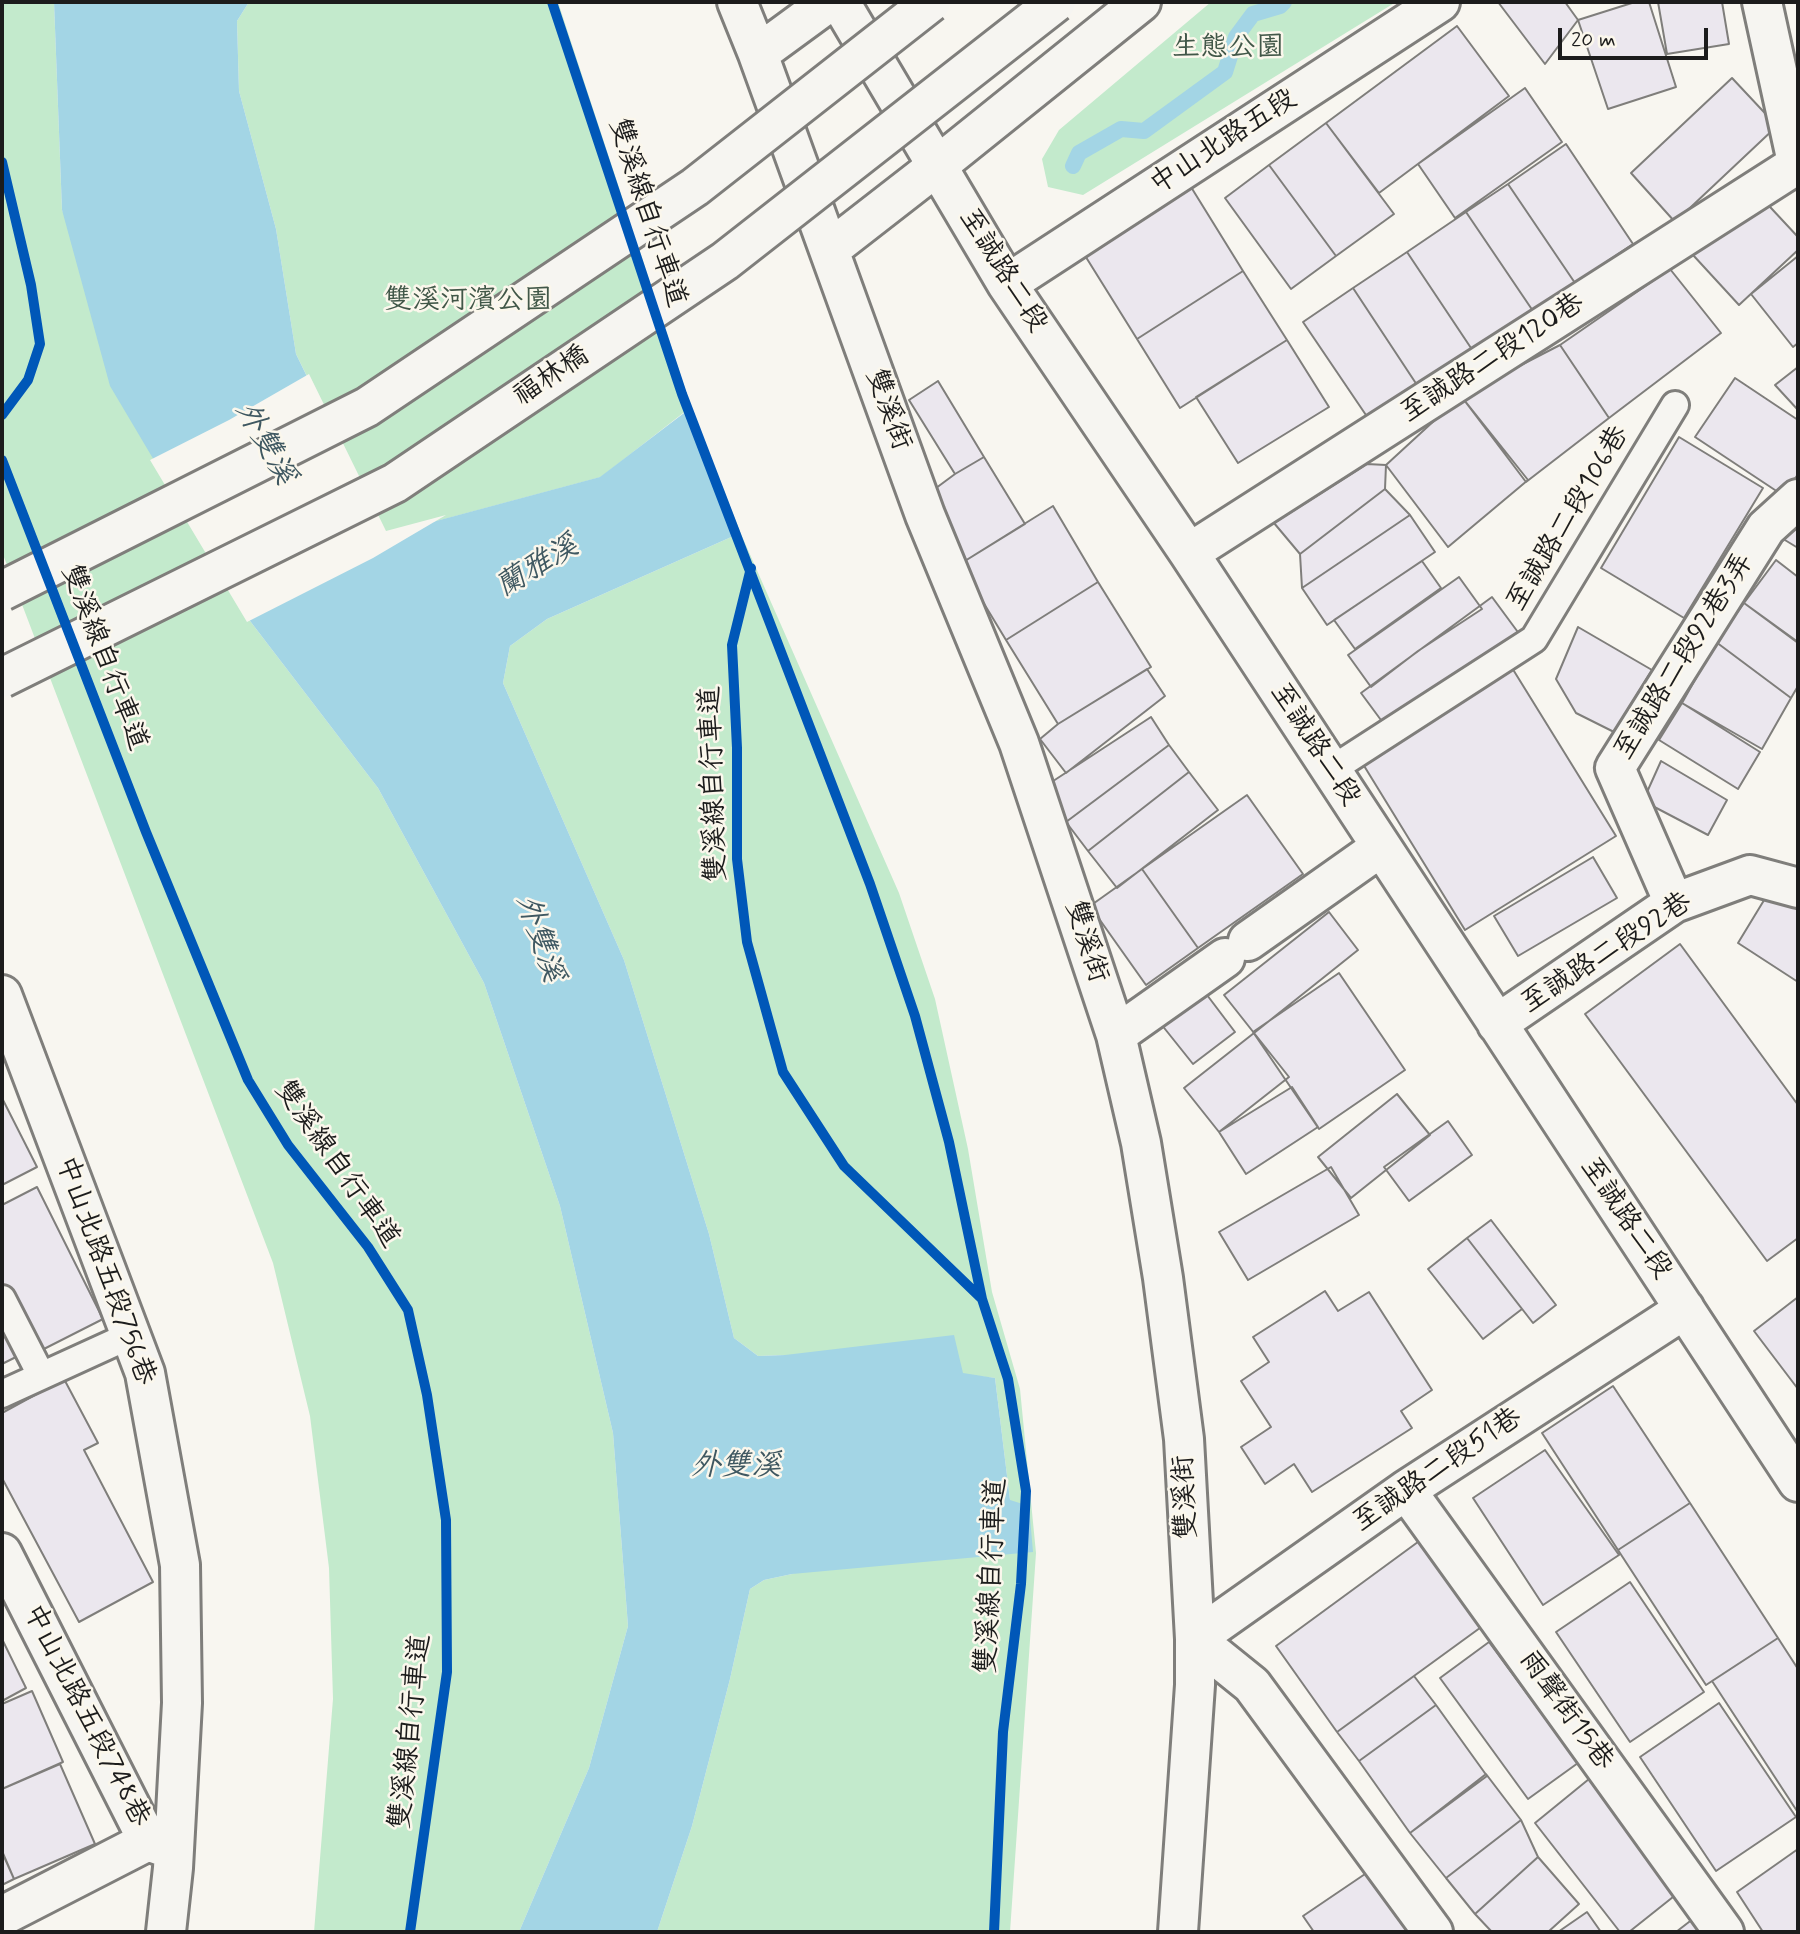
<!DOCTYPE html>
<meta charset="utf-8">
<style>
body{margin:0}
#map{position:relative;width:1800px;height:1934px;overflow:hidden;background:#f8f6f0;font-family:Mynerve,sans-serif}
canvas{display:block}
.frame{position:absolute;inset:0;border:4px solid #1c1c1c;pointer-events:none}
.scale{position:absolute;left:1558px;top:28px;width:150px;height:32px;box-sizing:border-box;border:4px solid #1c1c1c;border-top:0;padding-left:9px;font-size:21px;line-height:24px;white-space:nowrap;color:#1c1c1c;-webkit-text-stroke:5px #fbf7ec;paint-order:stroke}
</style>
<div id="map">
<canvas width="1800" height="1934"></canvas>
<div class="frame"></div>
<div class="scale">20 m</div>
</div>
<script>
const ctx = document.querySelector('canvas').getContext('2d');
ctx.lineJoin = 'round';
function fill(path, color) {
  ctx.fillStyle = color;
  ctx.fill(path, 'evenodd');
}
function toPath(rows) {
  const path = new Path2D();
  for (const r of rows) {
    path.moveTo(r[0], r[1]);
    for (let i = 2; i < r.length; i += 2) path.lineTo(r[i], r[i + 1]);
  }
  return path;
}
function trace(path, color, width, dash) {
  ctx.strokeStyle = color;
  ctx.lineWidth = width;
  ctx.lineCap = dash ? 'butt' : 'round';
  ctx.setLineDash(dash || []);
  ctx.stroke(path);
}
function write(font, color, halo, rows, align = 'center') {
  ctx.font = font + ' Mynerve,"LXGW WenKai TC",sans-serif';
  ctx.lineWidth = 5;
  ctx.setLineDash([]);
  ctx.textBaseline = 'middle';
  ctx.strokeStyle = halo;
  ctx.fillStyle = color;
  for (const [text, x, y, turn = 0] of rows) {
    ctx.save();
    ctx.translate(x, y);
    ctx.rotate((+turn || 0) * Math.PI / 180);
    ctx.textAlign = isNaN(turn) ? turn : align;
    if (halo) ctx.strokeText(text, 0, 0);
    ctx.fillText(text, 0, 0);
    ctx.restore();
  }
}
fill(toPath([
 [2,2,54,2,62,210,247,617,378,788,484,983,560,1206,613,1433,628,1626,589,1768,519,1932,314,1932,333,1699,329,1568,310,1416,273,1263,2,552],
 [249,2,558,2,691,407,741,534,899,893,935,999,968,1149,992,1292,1020,1389,1036,1553,1010,1932,657,1932,692,1826,730,1679,750,1589,764,1580,792,1574,1010,1500,995,1378,784,1355,758,1356,734,1338,709,1234,624,960,503,683,510,646,547,619,738,534,687,410,601,477,385,535,296,354,276,229,239,91,237,21],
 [1211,2,1396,2,1083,195,1048,187,1042,159,1059,130]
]), '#c3eacc');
fill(toPath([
 [54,2,249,2,237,21,239,91,276,229,296,354,384,535,600,477,688,410,738,534,547,619,510,646,503,683,624,960,709,1234,734,1338,758,1356,785,1355,954,1335,963,1373,995,1378,1010,1500,1029,1506,1033,1552,792,1574,764,1580,750,1589,730,1679,692,1826,657,1932,519,1932,589,1768,628,1626,613,1433,560,1206,484,983,378,788,247,617,110,386,62,210]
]), '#a3d5e5');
fill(toPath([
 [309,374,386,531,446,515,373,558,247,622,150,460,229,420]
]), '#f8f6f0');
trace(toPath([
 [1073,166,1079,153,1121,129,1144,131,1225,72,1236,37,1253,14,1280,6,1284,2]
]), '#a3d5e5', 16);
const building = toPath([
 [1498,2,1565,2,1578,20,1545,64,1498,2],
 [1635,2,1649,2,1676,87,1608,109,1578,20,1635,2],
 [1658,2,1722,2,1729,44,1667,54,1658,2],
 [1457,26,1509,96,1379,193,1326,123,1457,26],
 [1732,78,1777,126,1675,222,1631,173,1732,78],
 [1525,88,1562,142,1455,218,1418,164,1525,88],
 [1326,123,1394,214,1336,256,1269,165,1326,123],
 [1566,144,1633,244,1575,283,1508,184,1566,144],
 [1269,165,1336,256,1291,289,1225,198,1269,165],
 [1508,184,1575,283,1533,311,1466,212,1508,184],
 [1191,187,1243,271,1137,339,1084,254,1191,187],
 [1758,194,1798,237,1798,250,1739,305,1693,255,1758,194],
 [1466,212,1533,311,1473,351,1407,252,1466,212],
 [1407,252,1473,351,1419,388,1353,288,1407,252],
 [1798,256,1798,343,1793,347,1751,294,1798,256],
 [1670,269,1721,333,1609,418,1560,345,1670,269],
 [1243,271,1287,340,1180,408,1137,339,1243,271],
 [1353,288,1419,388,1370,421,1303,322,1353,288],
 [1287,340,1329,407,1238,463,1196,397,1287,340],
 [1560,345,1609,418,1526,482,1461,396,1560,345],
 [1798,367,1798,410,1775,385,1798,367],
 [1735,378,1798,420,1798,474,1784,496,1695,437,1735,378],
 [938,381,984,457,955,474,909,400,938,381],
 [1461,396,1528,480,1448,547,1386,465,1461,396],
 [1679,437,1763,488,1684,618,1601,568,1679,437],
 [984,457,1025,524,960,564,928,494,955,474,984,457],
 [1367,464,1386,465,1385,489,1300,554,1274,523,1367,464],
 [1385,489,1410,515,1302,588,1300,554,1385,489],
 [1053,506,1098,582,1006,640,960,564,1053,506],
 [1410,515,1435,552,1327,625,1302,588,1410,515],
 [1798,516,1798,548,1775,534,1798,516],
 [1776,560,1798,577,1798,643,1744,603,1776,560],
 [1422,561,1441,588,1355,649,1334,620,1422,561],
 [1459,577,1482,609,1418,651,1371,687,1348,655,1459,577],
 [1098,582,1151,667,1058,724,1006,640,1098,582],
 [1492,597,1523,639,1392,735,1361,693,1492,597],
 [1744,603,1798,642,1798,686,1791,698,1716,642,1744,603],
 [1578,627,1652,670,1614,732,1576,713,1556,679,1578,627],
 [1716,642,1791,698,1762,749,1682,703,1716,642],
 [1509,663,1616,836,1465,930,1358,756,1509,663],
 [1147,669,1165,696,1066,773,1040,739,1058,724,1147,669],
 [1682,703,1760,752,1738,789,1659,740,1682,703],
 [1151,717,1169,745,1066,822,1044,787,1151,717],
 [1169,745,1189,772,1088,851,1066,822,1169,745],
 [1661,761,1727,800,1708,835,1643,801,1661,761],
 [1189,772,1218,810,1117,888,1088,851,1189,772],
 [1247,795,1303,874,1198,948,1142,869,1247,795],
 [1593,857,1617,898,1518,956,1494,916,1593,857],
 [1142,869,1198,948,1146,985,1090,906,1142,869],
 [1769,892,1798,910,1798,982,1738,943,1769,892],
 [1329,912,1358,950,1254,1033,1224,995,1329,912],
 [1680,944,1798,1105,1798,1238,1767,1261,1585,1014,1680,944],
 [1339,973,1405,1070,1319,1129,1253,1032,1339,973],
 [1204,991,1235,1032,1193,1064,1161,1024,1204,991],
 [1254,1033,1289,1077,1219,1132,1184,1088,1254,1033],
 [1292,1087,1318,1127,1246,1174,1219,1132,1292,1087],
 [1397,1094,1430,1135,1351,1198,1318,1157,1397,1094],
 [2,1098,37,1167,2,1185,2,1098],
 [1448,1121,1472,1155,1409,1201,1384,1167,1448,1121],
 [1331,1167,1359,1215,1248,1280,1219,1232,1331,1167],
 [37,1187,103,1319,36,1353,2,1284,2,1205,37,1187],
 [1491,1220,1556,1305,1533,1323,1467,1238,1491,1220],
 [1467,1238,1522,1309,1483,1339,1428,1269,1467,1238],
 [1325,1291,1338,1311,1369,1292,1432,1390,1401,1411,1412,1428,1312,1492,1294,1464,1265,1484,1241,1447,1271,1427,1241,1381,1269,1362,1253,1337,1325,1291],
 [1798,1297,1798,1389,1754,1331,1798,1297],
 [2,1323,18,1356,2,1364,2,1323],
 [64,1379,98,1443,84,1450,153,1582,79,1622,2,1478,2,1413,64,1379],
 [1613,1386,1690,1503,1618,1550,1542,1433,1613,1386],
 [1545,1450,1619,1555,1543,1605,1473,1498,1545,1450],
 [1690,1503,1778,1638,1706,1685,1618,1550,1690,1503],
 [1422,1539,1484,1625,1337,1732,1276,1646,1422,1539],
 [1630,1582,1704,1692,1630,1742,1556,1632,1630,1582],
 [1778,1638,1798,1669,1797,1811,1712,1681,1778,1638],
 [2,1639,26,1688,2,1701,2,1639],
 [1489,1642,1578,1763,1528,1799,1440,1678,1489,1642],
 [1414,1676,1436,1705,1359,1761,1337,1732,1414,1676],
 [32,1691,63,1762,2,1789,2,1704,32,1691],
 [1719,1703,1796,1817,1716,1871,1640,1757,1719,1703],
 [1436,1705,1487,1776,1410,1833,1359,1761,1436,1705],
 [60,1764,95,1844,14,1879,2,1851,2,1789,60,1764],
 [1486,1774,1521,1820,1446,1878,1410,1833,1486,1774],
 [1589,1779,1678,1893,1629,1932,1620,1932,1535,1823,1589,1779],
 [1521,1820,1538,1857,1475,1914,1446,1878,1521,1820],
 [1798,1849,1798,1932,1763,1932,1737,1892,1798,1849],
 [2,1852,14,1879,2,1885,2,1852],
 [1538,1857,1579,1904,1548,1932,1492,1932,1475,1914,1538,1857],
 [1368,1872,1408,1932,1314,1932,1303,1916,1368,1872],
 [1587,1912,1601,1932,1558,1932,1587,1912],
 [1698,1915,1711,1932,1676,1932,1698,1915]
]);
fill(building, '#ebe7ee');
trace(building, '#7f7e7b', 2);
const service = toPath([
 [1331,770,1534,639,1675,405],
 [2,1299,41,1375],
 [2,1394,131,1335]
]);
const minor = toPath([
 [737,2,758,54,925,515,1019,743,1116,1035,1141,1143,1163,1278,1184,1439,1195,1639,1195,1685,1178,1932],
 [840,2,1007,284,1189,553,1798,1482],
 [1762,2,1798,167],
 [758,54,829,2],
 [829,250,937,166,1141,2],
 [1007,284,1440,2],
 [1189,553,1796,165],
 [1674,903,1615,768,1766,528,1798,499],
 [1248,941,1381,847],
 [2,995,145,1373,180,1565,182,1703,173,1868,166,1932],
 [1497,1024,1674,903,1750,875,1798,888],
 [1116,1035,1225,958],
 [1406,1490,1724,1932],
 [2,1553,148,1841,173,1850],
 [2,1916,148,1841],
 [1433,1932,1252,1685,1195,1639,1406,1490,1685,1309]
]);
trace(service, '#7f7e7b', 32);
trace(minor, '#7f7e7b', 44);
trace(service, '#f6f5f1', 26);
trace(minor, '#f6f5f1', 38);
const secondaryBridge = toPath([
 [2,591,367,407,695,187,931,2],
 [2,678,395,483,725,261,1056,2]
]);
trace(secondaryBridge, '#7f7e7b', 44, []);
trace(secondaryBridge, '#f6f5f1', 38);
trace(toPath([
 [552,2,682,394,870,884,915,1016,949,1142,982,1299,1008,1379,1026,1491,1021,1584,1003,1732,994,1932],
 [2,162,31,285,40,344,28,380,2,415],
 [2,460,146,832,248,1080,288,1145,368,1247,408,1310,427,1395,446,1520,447,1672,410,1932],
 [751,568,732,645,737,748,737,859,747,942,783,1072,844,1166,982,1299]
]), '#0057b8', 10);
write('28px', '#415748', '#fbf7ec', [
 ["生態公園",1228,49],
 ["雙溪河濱公園",468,302]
]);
write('28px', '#1c1c1c', '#fbf7ec', [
 ["中山北路五段",1224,143,-33],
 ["雙溪線自行車道",646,213,72],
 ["至誠路二段",1002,271,58],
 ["至誠路二段120巷",1493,359,-33],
 ["福林橋",552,377,-34],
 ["雙溪街",887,410,70],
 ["至誠路二段106巷",1569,519,-59],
 ["至誠路二段92巷3弄",1685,657,-58],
 ["雙溪線自行車道",103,658,69],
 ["至誠路二段",1314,745,57],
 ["雙溪線自行車道",715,784,-92],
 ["雙溪街",1085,942,72],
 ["至誠路二段92巷",1607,954,-33],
 ["雙溪線自行車道",336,1165,55],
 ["至誠路二段",1625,1219,56],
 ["中山北路五段756巷",104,1271,70],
 ["至誠路二段51巷",1438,1471,-34],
 ["雙溪街",1187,1497,-93],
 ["雙溪線自行車道",993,1576,-87],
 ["雨聲街15巷",1565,1711,54],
 ["中山北路五段748巷",85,1716,63],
 ["雙溪線自行車道",412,1732,-84]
]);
write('italic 30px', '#3f5861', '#fbf7ec', [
 ["外雙溪",264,444,60],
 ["蘭雅溪",538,568,-31],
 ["外雙溪",538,939,71],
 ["外雙溪",736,1468]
]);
</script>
